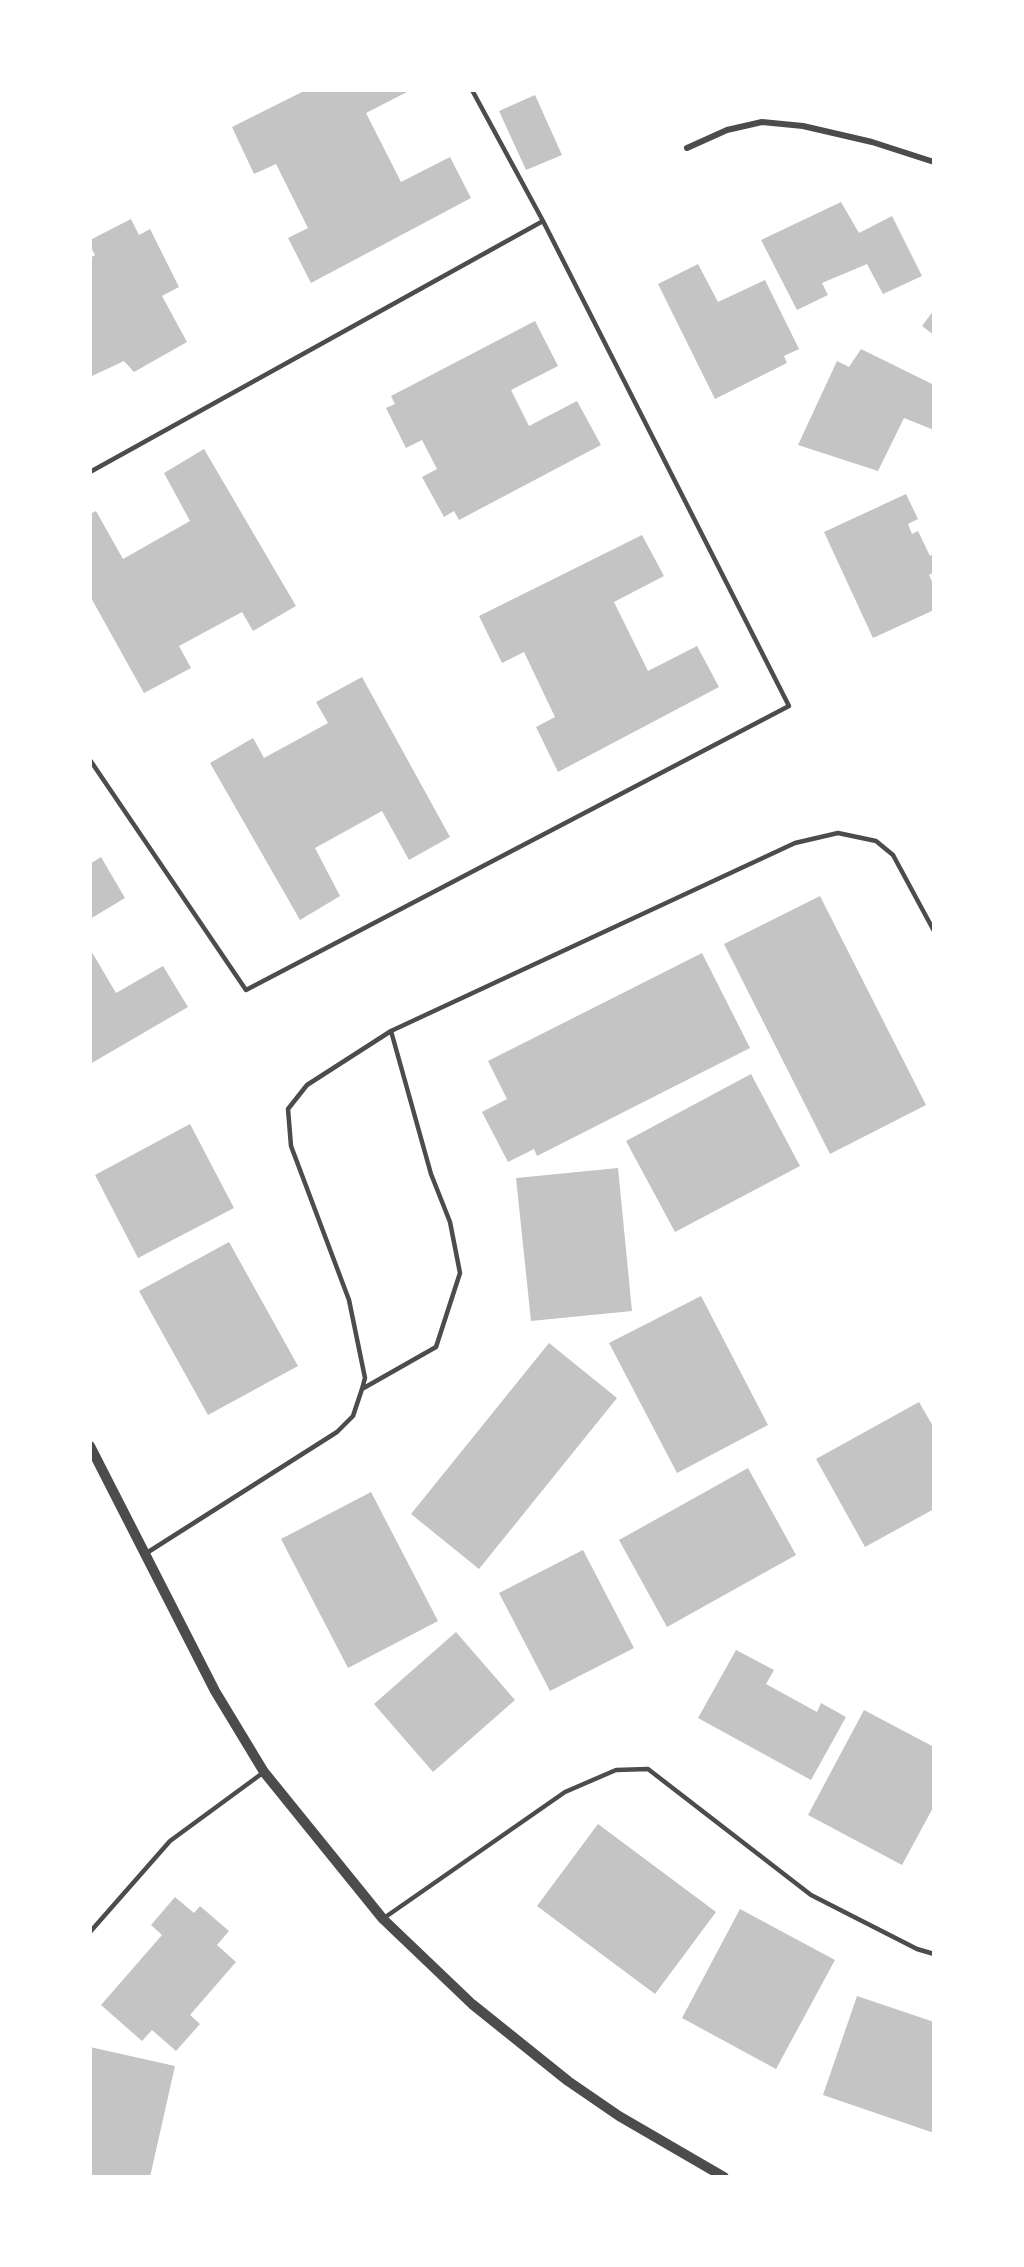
<!DOCTYPE html>
<style>
body{margin:0}
#map{position:relative;width:1024px;height:2267px;overflow:hidden;background:#fff;font-family:Inter,sans-serif}
canvas{display:block}
.frame{position:absolute;inset:0;border:92px solid #fff;pointer-events:none}
</style>
<div id="map">
<canvas width="1024" height="2267"></canvas>
<div class="frame"></div>
</div>
<script>
const ctx = document.querySelector('canvas').getContext('2d');
ctx.lineJoin = 'round';
function fill(path, color) {
  ctx.fillStyle = color;
  ctx.fill(path, 'evenodd');
}
function toPath(rows) {
  const path = new Path2D();
  for (const r of rows) {
    path.moveTo(r[0], r[1]);
    for (let i = 2; i < r.length; i += 2) path.lineTo(r[i], r[i + 1]);
  }
  return path;
}
function trace(path, color, width, dash) {
  ctx.strokeStyle = color;
  ctx.lineWidth = width;
  ctx.lineCap = dash ? 'butt' : 'round';
  ctx.setLineDash(dash || []);
  ctx.stroke(path);
}
fill(toPath([
 [306,90,411,90,366,113,401,182,450,157,471,198,311,283,288,238,308,228,276,164,254,174,232,127],
 [535,95,562,155,526,170,499,111],
 [841,202,859,233,892,216,922,276,883,294,867,264,822,283,828,295,797,310,761,240],
 [131,219,139,235,150,229,179,287,162,296,187,342,134,372,124,361,90,377,90,258,95,255,90,246,90,240],
 [698,264,718,302,765,280,799,349,784,356,787,363,715,399,658,284],
 [934,310,934,335,922,326],
 [535,321,558,366,511,390,529,426,577,401,601,445,459,520,454,511,444,517,422,477,437,469,422,440,406,448,386,408,395,404,391,396],
 [861,349,934,385,934,430,904,418,878,471,798,445,837,361,849,367],
 [204,449,296,606,253,631,242,612,179,646,191,668,144,693,90,596,90,514,96,511,123,559,190,521,164,473],
 [906,494,918,519,908,524,912,534,918,531,930,556,933,554,934,557,934,572,929,575,934,585,934,610,873,638,824,532],
 [642,535,664,576,614,602,648,671,697,646,719,687,558,772,536,727,555,717,524,652,502,663,479,616],
 [362,677,450,837,409,860,382,811,315,848,340,896,300,920,210,763,253,738,264,758,328,723,316,702],
 [101,857,125,898,90,919,90,864],
 [820,896,926,1105,830,1154,724,944],
 [90,949,116,993,163,966,188,1007,90,1064],
 [702,953,750,1048,537,1156,534,1149,508,1162,482,1112,507,1099,488,1061],
 [751,1074,800,1166,675,1232,626,1141],
 [190,1124,234,1208,138,1258,95,1175],
 [618,1168,632,1311,531,1321,516,1178],
 [229,1242,298,1366,208,1415,139,1291],
 [701,1296,768,1425,677,1473,609,1343],
 [549,1343,617,1398,479,1569,411,1514],
 [919,1402,934,1428,934,1509,865,1547,816,1459],
 [748,1468,796,1555,667,1627,619,1540],
 [371,1492,438,1621,348,1668,281,1539],
 [583,1550,634,1648,550,1691,499,1593],
 [456,1632,515,1700,433,1772,374,1704],
 [736,1650,774,1670,766,1684,817,1712,821,1703,846,1717,811,1780,698,1718],
 [864,1710,934,1747,934,1806,902,1865,808,1815],
 [598,1824,716,1912,655,1994,537,1906],
 [175,1897,194,1913,200,1906,229,1931,217,1945,236,1962,190,2015,200,2024,176,2051,152,2030,142,2041,101,2005,162,1935,151,1925],
 [740,1909,835,1960,776,2069,682,2018],
 [857,1996,934,2022,934,2133,823,2095],
 [90,2047,175,2066,150,2177,90,2177]
]), '#c4c4c4');
trace(toPath([
 [90,472,543,221],
 [90,760,246,990,789,706,543,221,472,90],
 [362,1389,436,1347,460,1273,450,1222,431,1174,391,1031],
 [145,1554,337,1432,353,1416,362,1389,365,1378,349,1300,291,1146,288,1109,307,1085,391,1031,795,843,838,833,876,841,893,855,934,931],
 [384,1918,565,1792,616,1770,648,1769,811,1895,917,1949,934,1954],
 [90,1932,170,1841,264,1772]
]), '#4c4c4c', 4.5);
trace(toPath([
 [687,148,727,130,762,122,803,126,872,142,934,162]
]), '#4c4c4c', 6);
trace(toPath([
 [90,1446,215,1691,264,1772,383,1919,472,2004,568,2081,619,2116,724,2177]
]), '#4c4c4c', 10);
</script>
